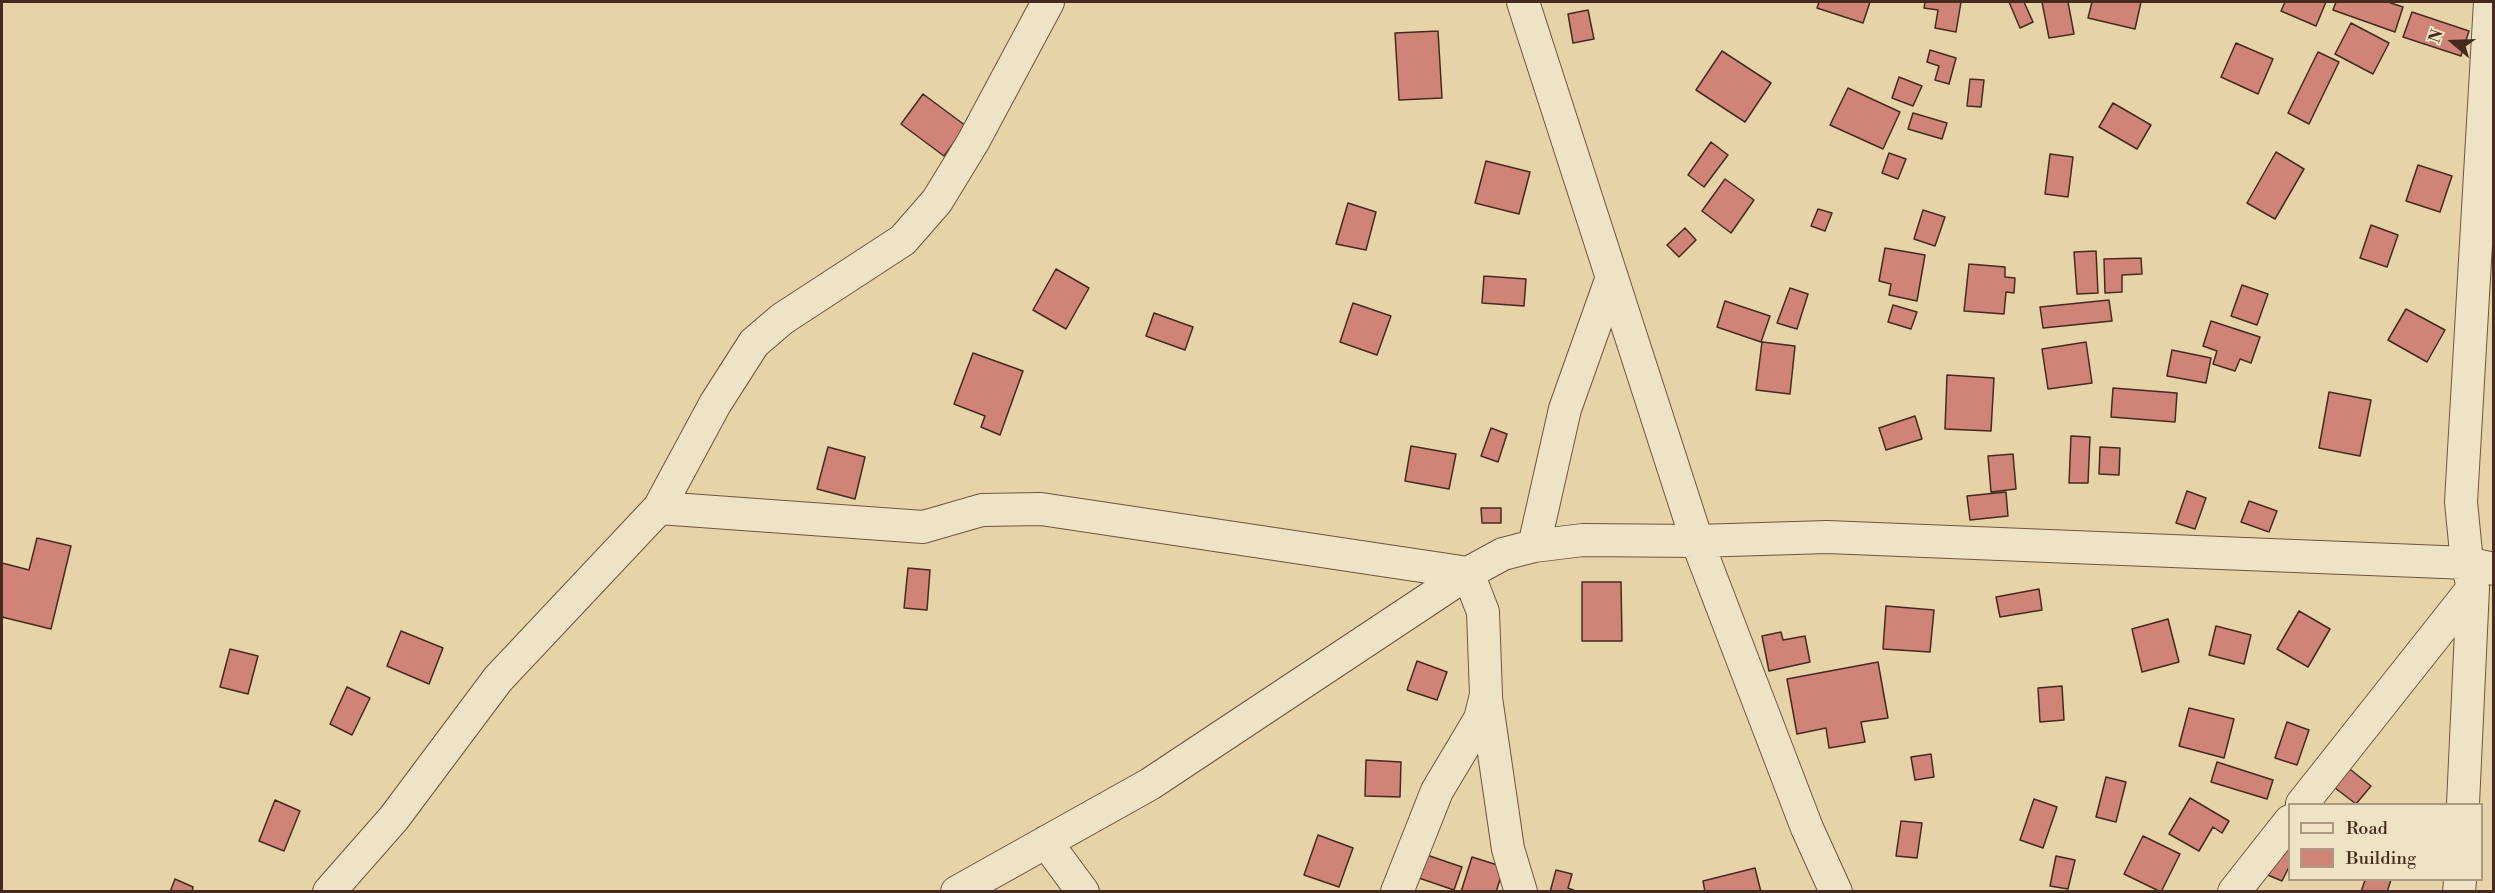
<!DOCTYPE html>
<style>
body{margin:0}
#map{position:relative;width:2495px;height:893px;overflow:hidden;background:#e6d4a8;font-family:"Libre Bodoni",serif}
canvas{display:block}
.frame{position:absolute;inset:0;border:3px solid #452b1f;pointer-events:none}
.legend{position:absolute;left:2288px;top:803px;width:195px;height:78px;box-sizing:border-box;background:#efe3c6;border:2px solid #ab9983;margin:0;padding:8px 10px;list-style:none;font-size:18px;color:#452b1f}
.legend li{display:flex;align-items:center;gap:12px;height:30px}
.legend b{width:30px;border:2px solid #ab9983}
.north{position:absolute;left:2423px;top:12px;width:60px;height:60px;-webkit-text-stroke:4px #efe3c6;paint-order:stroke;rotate:289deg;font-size:16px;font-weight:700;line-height:24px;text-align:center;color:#452b1f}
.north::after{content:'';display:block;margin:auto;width:21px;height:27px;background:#452b1f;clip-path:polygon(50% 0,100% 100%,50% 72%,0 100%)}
</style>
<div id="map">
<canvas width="2495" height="893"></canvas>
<div class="frame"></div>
<ul class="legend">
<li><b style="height:8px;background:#efe3c6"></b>Road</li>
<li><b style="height:16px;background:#d08377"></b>Building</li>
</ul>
<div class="north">N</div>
</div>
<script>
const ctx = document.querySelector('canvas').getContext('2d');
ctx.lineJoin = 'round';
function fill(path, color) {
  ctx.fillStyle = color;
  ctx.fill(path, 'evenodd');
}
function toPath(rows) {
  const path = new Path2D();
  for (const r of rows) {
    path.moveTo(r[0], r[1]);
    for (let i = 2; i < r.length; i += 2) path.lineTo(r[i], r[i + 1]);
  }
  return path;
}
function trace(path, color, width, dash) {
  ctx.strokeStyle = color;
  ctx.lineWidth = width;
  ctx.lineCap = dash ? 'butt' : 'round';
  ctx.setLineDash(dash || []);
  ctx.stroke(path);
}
const building = toPath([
 [1819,2,1870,2,1863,23,1817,8,1819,2],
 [1925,2,1961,2,1956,32,1935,28,1938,10,1924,8,1925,2],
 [2009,2,2024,2,2033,22,2020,28,2009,2],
 [2042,2,2068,2,2074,34,2049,38,2042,2],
 [2092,2,2141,2,2135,29,2088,18,2092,2],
 [2285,2,2326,2,2316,26,2281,11,2285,2],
 [2336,2,2388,2,2403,7,2395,32,2333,10,2336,2],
 [1588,10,1594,39,1573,43,1568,14,1588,10],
 [2412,12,2469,31,2461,56,2403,37,2412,12],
 [2351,23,2389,43,2373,74,2335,54,2351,23],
 [1438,31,1442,98,1399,100,1395,33,1438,31],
 [2236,43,2273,59,2258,94,2221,77,2236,43],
 [1930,50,1956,58,1949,84,1935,80,1939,66,1927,62,1930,50],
 [1722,51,1771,83,1745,122,1696,90,1722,51],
 [2318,52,2339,62,2309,124,2288,113,2318,52],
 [1899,77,1922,86,1913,106,1892,98,1899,77],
 [1970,79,1984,80,1981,107,1967,106,1970,79],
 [1848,88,1900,112,1883,149,1830,125,1848,88],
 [923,94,966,126,944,156,901,124,923,94],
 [2113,103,2151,125,2137,149,2099,127,2113,103],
 [1913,113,1947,123,1942,139,1908,129,1913,113],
 [1711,142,1728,155,1704,187,1688,175,1711,142],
 [2276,152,2304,169,2275,219,2247,203,2276,152],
 [1889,153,1906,159,1898,179,1882,173,1889,153],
 [2050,154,2073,157,2068,197,2045,194,2050,154],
 [1486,161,1530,172,1519,214,1475,203,1486,161],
 [2418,165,2452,176,2440,212,2406,201,2418,165],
 [1725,179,1754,200,1731,233,1702,211,1725,179],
 [1348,203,1376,212,1366,250,1336,244,1348,203],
 [1818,209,1832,213,1825,231,1811,226,1818,209],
 [1923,210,1945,217,1935,246,1914,239,1923,210],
 [2371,225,2398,235,2387,267,2360,258,2371,225],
 [1685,228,1696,240,1679,257,1667,245,1685,228],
 [1885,248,1925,255,1917,301,1889,295,1891,284,1879,281,1885,248],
 [2096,251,2098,293,2077,294,2074,252,2096,251],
 [2141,258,2142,274,2122,275,2122,292,2105,293,2104,259,2141,258],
 [1969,264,2005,267,2005,277,2015,278,2014,293,2006,292,2004,314,1964,311,1969,264],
 [1056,269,1089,288,1066,329,1033,310,1056,269],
 [1484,276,1526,279,1524,306,1482,303,1484,276],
 [2242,285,2268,294,2257,325,2231,316,2242,285],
 [1790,288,1808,294,1797,329,1777,323,1790,288],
 [2109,300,2112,321,2043,328,2040,307,2109,300],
 [1725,301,1770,316,1761,342,1717,327,1725,301],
 [1353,303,1391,316,1377,355,1340,342,1353,303],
 [1893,305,1917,312,1911,329,1888,322,1893,305],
 [2406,309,2445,330,2427,362,2388,340,2406,309],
 [1154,313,1193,327,1185,350,1146,336,1154,313],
 [2211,321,2260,337,2251,363,2240,359,2235,371,2213,364,2217,351,2203,346,2211,321],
 [1762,342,1795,346,1790,394,1756,390,1762,342],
 [2086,342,2092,383,2048,389,2042,349,2086,342],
 [2172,350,2211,358,2206,383,2167,376,2172,350],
 [973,353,1023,371,1000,435,981,427,985,416,954,404,973,353],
 [1947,375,1994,378,1991,431,1945,429,1947,375],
 [2113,388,2177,393,2175,422,2111,417,2113,388],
 [2329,392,2371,400,2360,456,2319,448,2329,392],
 [1915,416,1922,439,1886,450,1879,428,1915,416],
 [1491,428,1507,434,1498,462,1481,456,1491,428],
 [2071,436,2090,437,2088,483,2069,483,2071,436],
 [1411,446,1456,454,1449,489,1405,481,1411,446],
 [828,447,865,457,855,499,817,489,828,447],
 [2100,447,2120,448,2119,475,2099,474,2100,447],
 [2013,454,2016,489,1991,492,1988,456,2013,454],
 [2187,491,2206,498,2195,529,2176,523,2187,491],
 [2006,492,2008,516,1970,520,1967,496,2006,492],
 [2249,501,2277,511,2269,532,2241,522,2249,501],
 [1481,508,1501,508,1501,523,1482,523,1481,508],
 [37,538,71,546,51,629,2,617,2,563,29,570,37,538],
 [908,568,930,570,927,610,904,608,908,568],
 [1582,582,1621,582,1622,641,1582,641,1582,582],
 [2039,589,2042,610,2000,617,1996,597,2039,589],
 [1886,606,1934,610,1930,652,1883,649,1886,606],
 [2299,611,2330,629,2308,667,2277,649,2299,611],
 [2168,619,2179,662,2142,672,2132,629,2168,619],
 [2216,626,2251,635,2244,664,2209,655,2216,626],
 [401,631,443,648,429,684,387,666,401,631],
 [1781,632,1783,640,1805,636,1810,662,1769,671,1762,636,1781,632],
 [230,649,258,656,248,694,220,687,230,649],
 [1417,661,1447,672,1437,700,1407,690,1417,661],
 [1878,662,1888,718,1861,722,1865,742,1829,748,1826,728,1797,734,1787,679,1878,662],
 [2062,686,2064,720,2040,722,2038,688,2062,686],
 [347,687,370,698,352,735,330,724,347,687],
 [2189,708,2234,719,2224,758,2179,746,2189,708],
 [2287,722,2309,730,2297,765,2275,758,2287,722],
 [1931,754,1934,777,1915,780,1911,757,1931,754],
 [1366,760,1401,762,1400,797,1365,796,1366,760],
 [2217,762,2273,780,2267,799,2211,782,2217,762],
 [2341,762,2371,786,2356,804,2326,781,2341,762],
 [2106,777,2126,782,2116,822,2096,817,2106,777],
 [2190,798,2229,821,2222,833,2213,827,2199,851,2169,834,2190,798],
 [2034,799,2057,807,2043,848,2020,840,2034,799],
 [275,800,300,811,284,851,259,841,275,800],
 [1901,821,1922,823,1917,858,1896,856,1901,821],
 [1318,835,1353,848,1339,887,1304,875,1318,835],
 [2143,836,2180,854,2161,892,2124,874,2143,836],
 [2290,840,2290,865,2282,881,2263,873,2290,840],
 [1418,852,1462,867,1454,890,1410,875,1418,852],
 [2056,856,2075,860,2068,889,2050,886,2056,856],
 [1472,857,1504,867,1496,892,1461,892,1472,857],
 [1755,868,1761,892,1705,892,1703,881,1755,868],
 [1556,870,1572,874,1568,888,1578,892,1550,892,1556,870],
 [175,879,193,887,192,892,170,892,175,879],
 [2365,880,2391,880,2387,892,2361,892,2365,880]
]);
fill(building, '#d08377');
trace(building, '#452b1f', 1.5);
const minor = toPath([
 [1523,2,1697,541,1807,828,1836,892],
 [659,508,923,527,982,510,1041,509,1468,573,1483,612,1486,695,1480,719,1437,791,1397,892],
 [1534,546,1565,409,1612,277],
 [1486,698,1508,849,1521,892],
 [2302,804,2473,588],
 [2463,804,2473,588,2467,563,2461,502,2490,2],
 [1046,842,1083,892],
 [329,892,394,818,498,679,659,508,715,404,754,343,782,319,903,240,937,201,973,142,1048,2],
 [957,892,1150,784,1468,573,1503,554,1534,546,1583,540,1697,541,1827,537,2467,563,2494,569],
 [2234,892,2290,821],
 [2459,892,2460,880]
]);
trace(minor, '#6d5541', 34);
trace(minor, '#efe3c6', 32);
</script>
